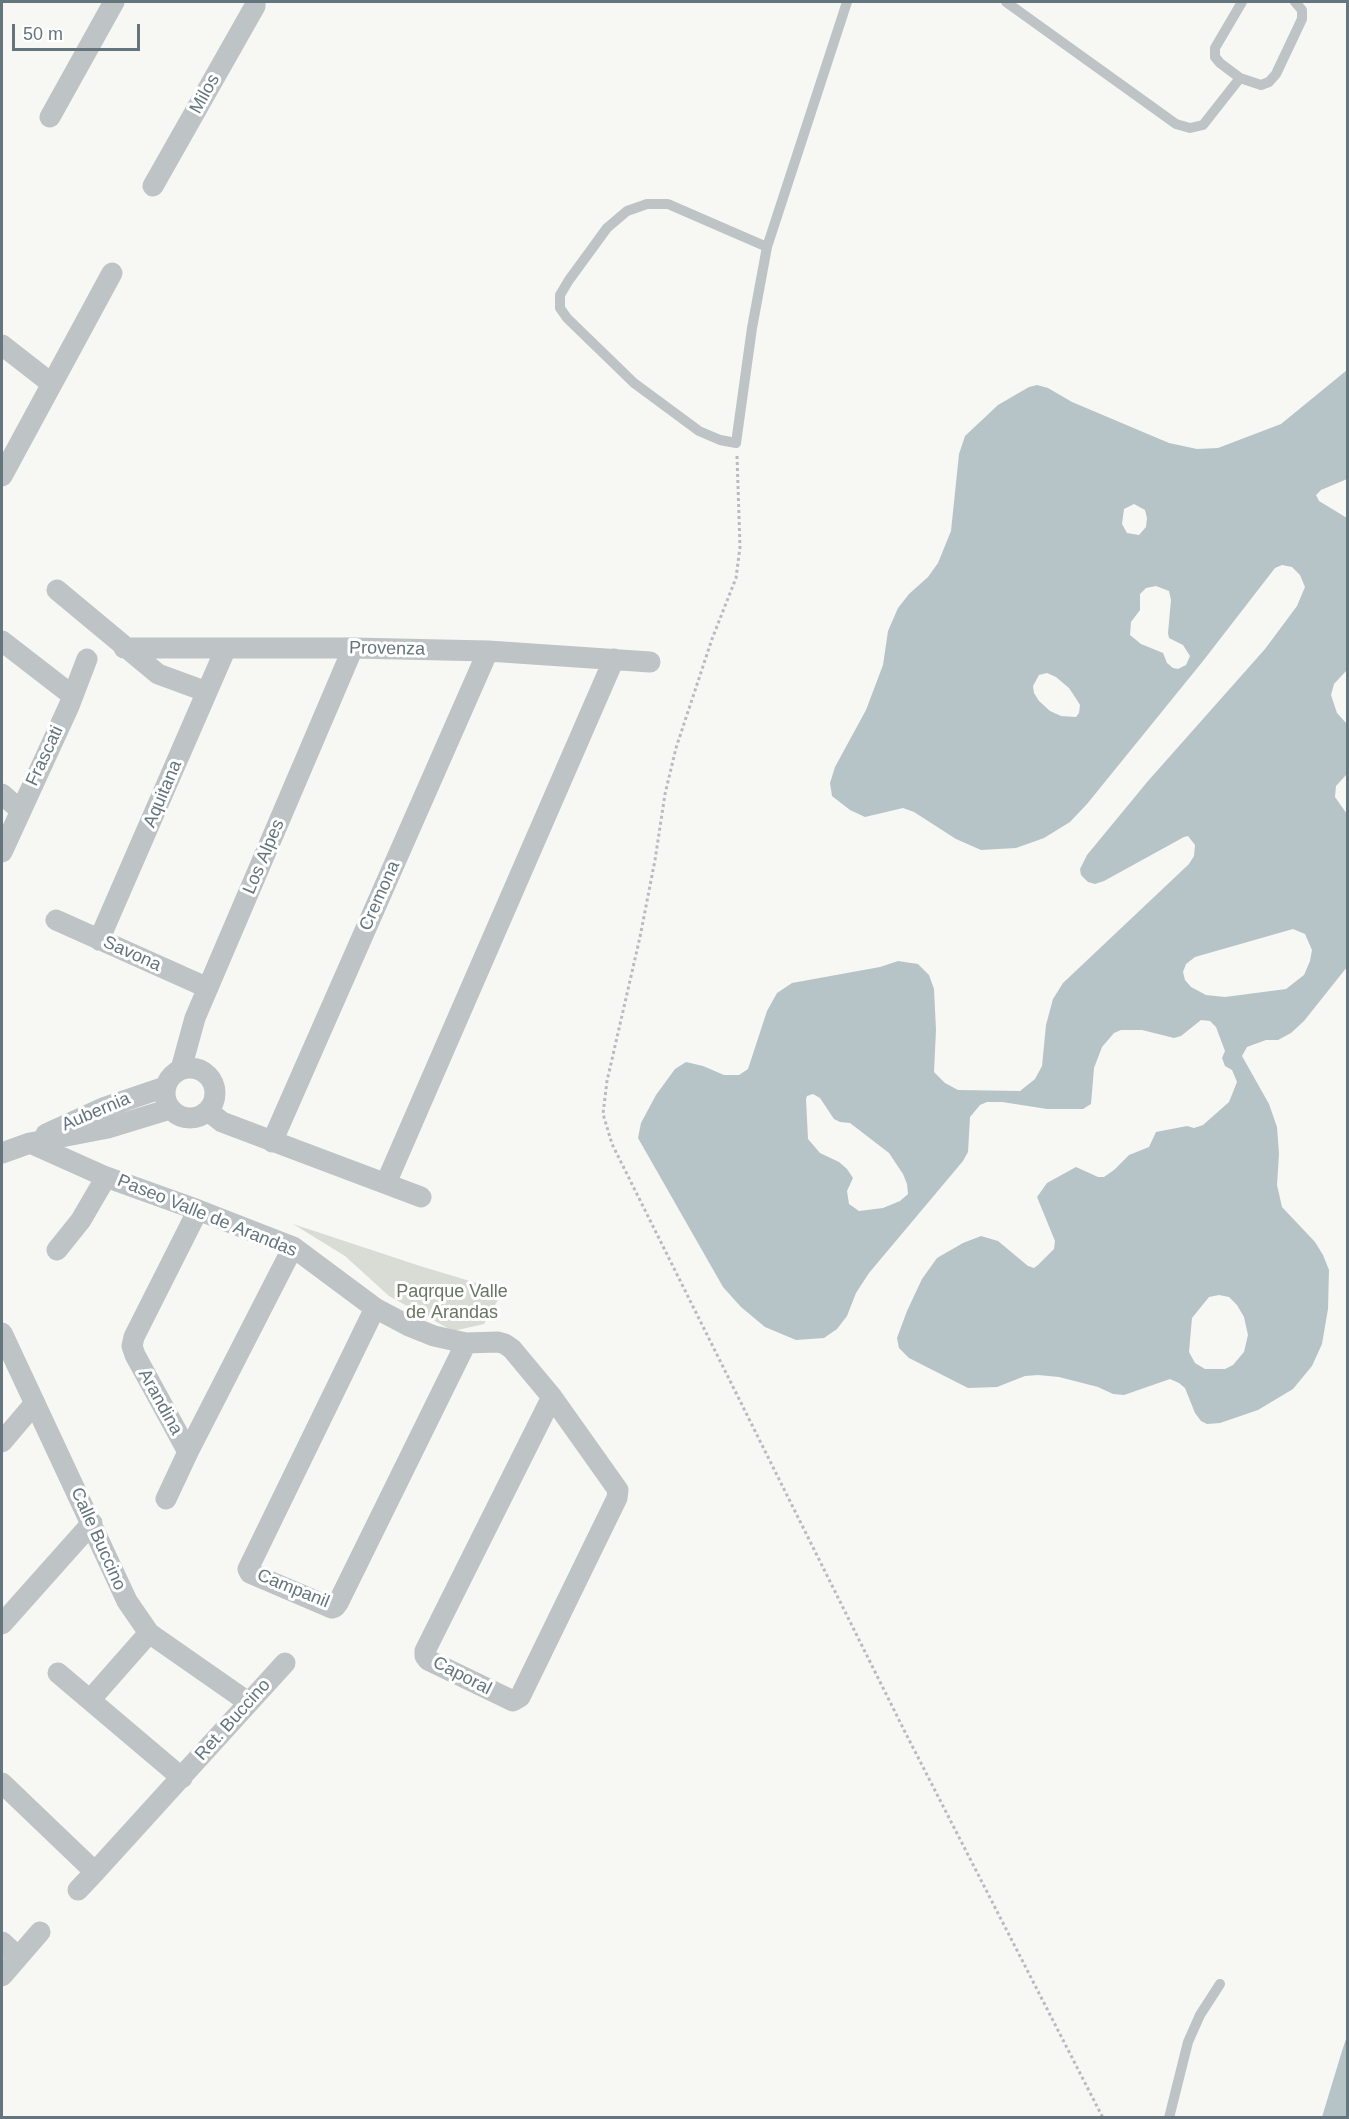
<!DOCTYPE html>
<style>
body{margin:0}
#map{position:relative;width:1349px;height:2119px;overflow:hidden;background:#f7f7f4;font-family:Arial,sans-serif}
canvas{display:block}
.frame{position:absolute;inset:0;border:3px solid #64757e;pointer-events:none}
.scale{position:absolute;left:12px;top:24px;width:128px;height:27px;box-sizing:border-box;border:3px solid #64757e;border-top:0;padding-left:8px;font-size:18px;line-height:21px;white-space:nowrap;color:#64757e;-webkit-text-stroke:4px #fff;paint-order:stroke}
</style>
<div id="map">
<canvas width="1349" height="2119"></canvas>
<div class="frame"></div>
<div class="scale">50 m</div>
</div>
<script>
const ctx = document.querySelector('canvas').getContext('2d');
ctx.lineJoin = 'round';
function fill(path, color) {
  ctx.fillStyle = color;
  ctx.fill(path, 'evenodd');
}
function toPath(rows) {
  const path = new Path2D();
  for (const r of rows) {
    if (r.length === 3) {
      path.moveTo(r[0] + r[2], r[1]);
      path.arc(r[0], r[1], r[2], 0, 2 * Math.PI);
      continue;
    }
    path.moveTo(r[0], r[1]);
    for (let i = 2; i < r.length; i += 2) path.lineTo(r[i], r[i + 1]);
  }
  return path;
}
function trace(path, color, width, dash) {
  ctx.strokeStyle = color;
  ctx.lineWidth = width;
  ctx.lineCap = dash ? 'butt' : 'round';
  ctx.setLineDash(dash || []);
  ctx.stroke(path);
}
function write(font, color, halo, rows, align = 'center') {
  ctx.font = font + ' Arial,sans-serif';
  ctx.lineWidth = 6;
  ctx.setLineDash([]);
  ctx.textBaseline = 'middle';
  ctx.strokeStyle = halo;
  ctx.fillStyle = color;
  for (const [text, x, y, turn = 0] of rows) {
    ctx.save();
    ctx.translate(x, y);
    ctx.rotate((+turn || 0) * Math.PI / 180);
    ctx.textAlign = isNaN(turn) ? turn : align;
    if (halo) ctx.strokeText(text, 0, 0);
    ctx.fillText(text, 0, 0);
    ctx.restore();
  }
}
fill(toPath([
 [293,1224,420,1266,503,1291,484,1324,453,1331,389,1296,345,1256]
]), '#d8dcd4');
fill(toPath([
 [1347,370,1347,479,1321,490,1316,495,1319,501,1347,518,1347,670,1334,684,1331,695,1337,713,1347,724,1347,774,1336,786,1335,797,1347,814,1347,967,1304,1021,1291,1033,1278,1040,1266,1040,1247,1047,1242,1056,1269,1104,1277,1127,1279,1154,1277,1185,1282,1207,1315,1242,1323,1255,1329,1270,1328,1309,1322,1344,1312,1366,1293,1389,1258,1410,1220,1423,1207,1424,1201,1421,1195,1413,1185,1388,1179,1383,1170,1379,1124,1395,1113,1394,1098,1387,1059,1377,1038,1375,1025,1376,997,1387,968,1388,909,1358,899,1348,897,1338,907,1311,922,1279,937,1258,963,1243,981,1236,998,1241,1028,1266,1034,1268,1038,1265,1054,1249,1055,1241,1037,1197,1047,1183,1076,1167,1098,1177,1104,1177,1114,1170,1129,1155,1149,1147,1156,1132,1187,1126,1194,1128,1203,1125,1229,1102,1237,1082,1235,1077,1232,1070,1225,1066,1222,1058,1225,1051,1216,1027,1210,1021,1201,1020,1181,1036,1174,1038,1142,1030,1121,1030,1114,1033,1102,1047,1094,1068,1091,1104,1083,1109,1047,1109,1002,1102,987,1102,980,1105,970,1117,968,1152,963,1161,869,1273,856,1293,847,1316,837,1329,824,1338,796,1340,765,1327,741,1307,723,1287,638,1138,641,1123,656,1095,675,1069,686,1062,703,1066,724,1075,739,1075,748,1069,767,1011,777,993,792,983,880,967,898,961,918,964,929,975,934,989,936,1030,934,1072,945,1083,958,1090,1020,1091,1035,1079,1042,1066,1046,1025,1053,999,1063,983,1189,864,1194,856,1195,845,1188,836,1184,837,1104,881,1095,884,1088,882,1081,875,1080,869,1087,855,1148,781,1265,649,1297,606,1305,587,1300,575,1292,567,1282,565,1275,568,1203,661,1087,804,1070,822,1044,838,1016,848,981,850,956,839,914,812,903,808,865,817,850,810,832,796,830,783,835,767,866,710,883,665,888,631,898,608,909,594,928,577,938,563,951,531,959,454,965,436,998,405,1029,387,1037,385,1048,388,1072,402,1169,443,1197,449,1218,448,1281,424],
 [1134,504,1145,510,1147,518,1146,527,1139,535,1127,533,1122,524,1124,509],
 [1156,586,1169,591,1171,600,1168,633,1169,638,1183,645,1190,656,1186,665,1178,669,1173,668,1167,663,1163,653,1141,644,1130,635,1131,622,1140,610,1140,594,1146,588],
 [1047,673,1056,677,1069,688,1075,697,1080,705,1079,713,1076,717,1061,716,1050,711,1039,701,1034,693,1033,686,1039,675],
 [1293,929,1305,934,1312,950,1310,961,1304,975,1286,989,1225,997,1206,995,1191,987,1185,980,1183,972,1186,964,1195,957],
 [813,1094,820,1098,834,1119,840,1122,850,1123,889,1153,903,1174,907,1184,908,1194,900,1201,883,1208,859,1211,849,1204,847,1191,853,1178,847,1169,839,1162,820,1153,808,1139,806,1099,807,1096],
 [1219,1295,1229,1297,1237,1305,1244,1317,1248,1335,1244,1352,1233,1365,1225,1369,1205,1369,1195,1363,1189,1352,1192,1318,1209,1297],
 [1347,2036,1347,2117,1322,2117,1342,2051]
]), '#b6c4c7');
trace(toPath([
 [737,456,740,547,736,578,712,639,676,748,665,794,655,860,640,937,607,1081,603,1114,612,1144,904,1730,1103,2118]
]), '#b9bcbe', 3, [3, 3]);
trace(toPath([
 [1006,2,1176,124,1190,128,1203,125,1240,78],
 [1242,2,1215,48,1215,57,1220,63,1240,78,1261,85,1269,82,1276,74,1302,19,1302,10,1295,2],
 [767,247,668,204,647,204,627,211,607,228,569,280,560,295,560,308,567,318,634,383,699,431,720,440,736,443,752,328,767,247,847,2],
 [1169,2118,1188,2042,1200,2015,1220,1984]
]), '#bec3c6', 10);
trace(toPath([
 [50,117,114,2],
 [153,186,255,6,255,2],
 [2,345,52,384],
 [2,476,112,273],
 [57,590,158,674,207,692],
 [2,641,73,696],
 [124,648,353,648,488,651,650,662],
 [2,794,20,810],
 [2,852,69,706,87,659],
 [56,920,208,988],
 [99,940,226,648],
 [190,1093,25],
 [181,1069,195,1018,353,648],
 [208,1111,222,1122,421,1197],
 [46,1134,103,1108,165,1087],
 [272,1142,488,651],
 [30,1143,106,1177,198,1210,293,1247,375,1308,409,1326,434,1336,466,1343,498,1342,505,1344,512,1349,552,1397,618,1490,617,1498,520,1697,513,1701,428,1660,425,1656,425,1651,552,1397],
 [2,1153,30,1143,108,1128,170,1109],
 [386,1183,614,659],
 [198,1210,134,1337,132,1346,135,1355,188,1452,293,1247],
 [57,1250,81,1220,106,1177],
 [375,1308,248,1569,250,1573,332,1608,335,1607,338,1603,466,1343],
 [2,1333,127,1601,149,1633,248,1702],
 [2,1442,35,1403],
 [166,1499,188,1452],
 [2,1624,92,1523],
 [58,1673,182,1778],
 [90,1700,149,1633],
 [2,1783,95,1872,78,1890],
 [95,1872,285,1663],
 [2,1942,18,1957],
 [2,1976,40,1932]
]), '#bec3c6', 21);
write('18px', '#64757e', '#fff', [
 ["Milos",205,94,-61],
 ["Provenza",387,649,1],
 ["Frascati",45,756,-65],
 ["Aquitana",163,794,-67],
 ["Los Alpes",264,857,-67],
 ["Cremona",380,896,-66],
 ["Savona",132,954,24],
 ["Aubernia",96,1112,-23],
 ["Paseo Valle de Arandas",207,1216,22],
 ["Arandina",160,1402,61],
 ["Calle Buccino",98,1539,66],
 ["Campanil",293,1589,22],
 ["Caporal",462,1676,27],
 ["Ret. Buccino",233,1720,-48]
]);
write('18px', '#687662', '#fff', [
 ["Paqrque Valle",452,1292],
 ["de Arandas",452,1313]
]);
</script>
